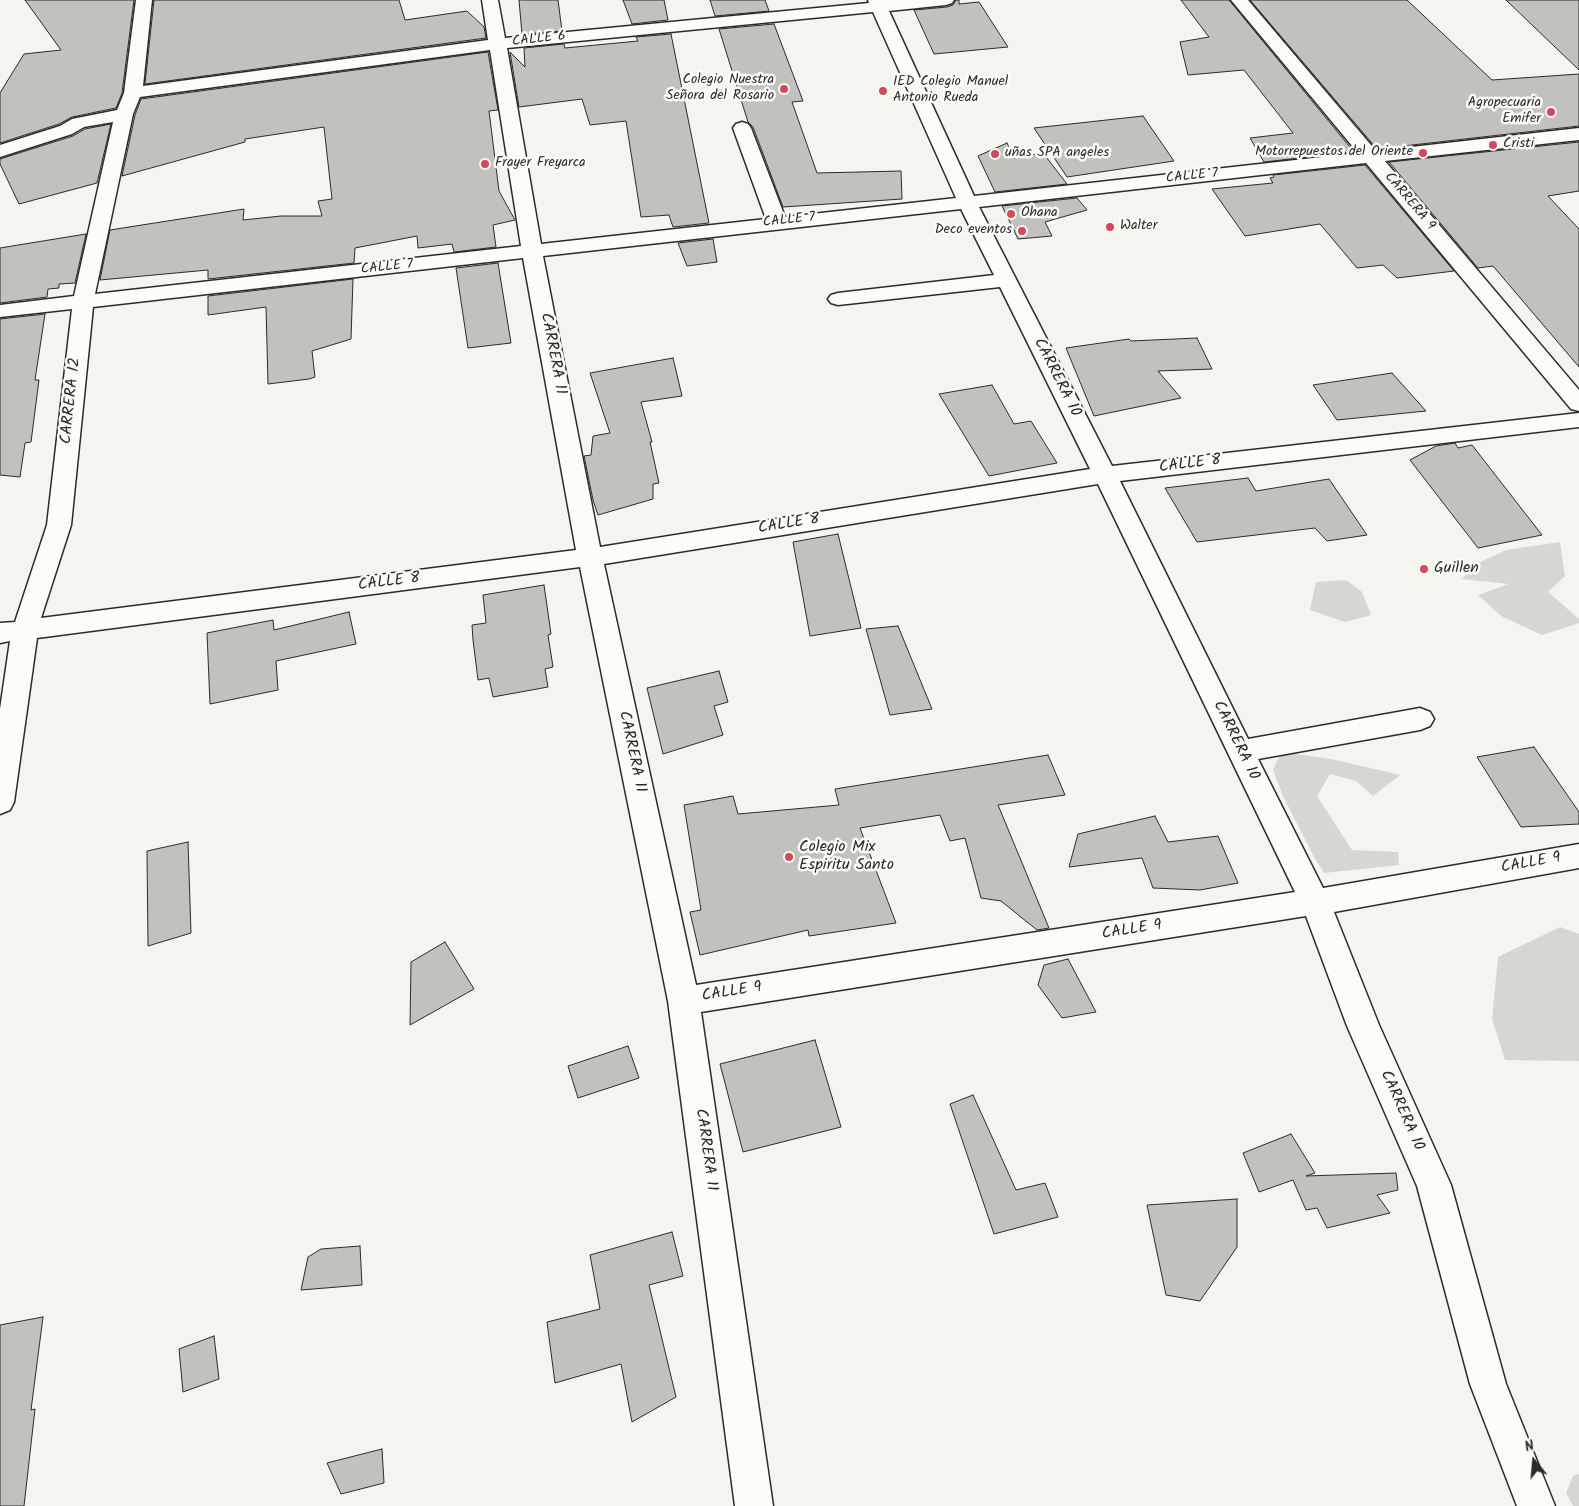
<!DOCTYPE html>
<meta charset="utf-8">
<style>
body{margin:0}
#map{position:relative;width:1579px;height:1506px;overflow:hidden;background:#f5f4ef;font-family:Kalam,sans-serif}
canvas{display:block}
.north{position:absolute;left:1509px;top:1436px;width:50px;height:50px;-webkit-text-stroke:4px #fdfcf7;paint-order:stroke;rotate:343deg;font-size:14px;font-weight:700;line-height:20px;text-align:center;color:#2b2b2b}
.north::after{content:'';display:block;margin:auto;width:18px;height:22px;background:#2b2b2b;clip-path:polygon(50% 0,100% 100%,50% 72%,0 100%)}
</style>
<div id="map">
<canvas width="1579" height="1506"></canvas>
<div class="north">N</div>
</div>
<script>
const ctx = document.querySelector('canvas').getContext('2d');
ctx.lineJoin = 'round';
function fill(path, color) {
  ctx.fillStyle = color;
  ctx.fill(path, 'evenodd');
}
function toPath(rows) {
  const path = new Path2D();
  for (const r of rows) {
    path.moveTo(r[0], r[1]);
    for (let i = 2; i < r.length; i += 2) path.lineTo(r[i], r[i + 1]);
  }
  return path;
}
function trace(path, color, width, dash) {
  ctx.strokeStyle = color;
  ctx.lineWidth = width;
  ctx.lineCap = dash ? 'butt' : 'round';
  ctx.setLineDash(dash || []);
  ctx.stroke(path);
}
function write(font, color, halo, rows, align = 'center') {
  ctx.font = font + ' Kalam,sans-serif';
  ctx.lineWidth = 5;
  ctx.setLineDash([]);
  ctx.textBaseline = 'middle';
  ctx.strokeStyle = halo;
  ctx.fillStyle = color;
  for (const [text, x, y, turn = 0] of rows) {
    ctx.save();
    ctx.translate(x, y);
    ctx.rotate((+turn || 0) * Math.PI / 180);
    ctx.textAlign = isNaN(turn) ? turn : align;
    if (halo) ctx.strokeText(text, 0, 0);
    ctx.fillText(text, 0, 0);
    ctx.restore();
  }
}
fill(toPath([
 [1560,542,1565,576,1548,592,1579,619,1579,623,1542,635,1501,616,1478,595,1509,584,1462,579,1476,564,1506,550],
 [1346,580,1362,592,1371,615,1345,622,1310,610,1316,582],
 [1281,752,1331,759,1400,775,1373,796,1356,781,1330,774,1317,796,1352,850,1398,852,1399,865,1324,873,1313,855,1283,796,1273,770],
 [1560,927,1579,934,1579,1061,1505,1060,1492,1019,1498,957],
 [1579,1474,1579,1506,1573,1506,1566,1493,1573,1476]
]), '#d7d6d2');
const building = toPath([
 [25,0,134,0,122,93,116,108,72,117,59,124,0,143,0,93,24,54,61,50,25,0],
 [154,0,399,0,405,20,467,11,484,27,486,38,145,84,154,0],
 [519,0,558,0,562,31,522,34,519,0],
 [623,0,664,0,668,20,632,24,623,0],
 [710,0,765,0,769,11,715,16,710,0],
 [956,0,959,0,959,4,979,2,1008,47,934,54,914,10,947,7,953,5,956,0],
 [1181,0,1229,0,1354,152,1264,162,1250,138,1293,133,1244,70,1188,75,1180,42,1209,37,1181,0],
 [1250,0,1407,0,1492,80,1579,74,1579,126,1377,149,1250,0],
 [1506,0,1579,0,1579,70,1506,0],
 [774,24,803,101,792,102,817,173,901,171,902,199,783,207,753,127,748,122,719,29,774,24],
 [671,34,709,223,673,227,669,215,641,217,626,121,590,125,582,99,519,107,510,52,525,67,524,48,564,44,565,48,638,41,636,37,671,34],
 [488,52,498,110,489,111,499,191,515,220,493,225,496,247,454,252,452,244,418,248,417,236,355,248,354,263,208,279,208,270,100,280,110,230,244,209,243,220,281,216,322,216,318,201,332,199,324,127,245,139,245,142,122,176,135,115,141,99,488,52],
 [1143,116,1174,161,1067,177,1034,128,1143,116],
 [111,124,97,183,19,204,0,164,0,159,73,136,85,129,111,124],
 [1579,142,1579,191,1548,196,1579,229,1579,367,1493,266,1478,268,1389,162,1579,142],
 [1007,143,1014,158,1043,153,1067,184,995,192,978,156,1007,143],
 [1365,165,1454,271,1397,278,1383,265,1357,268,1320,224,1245,236,1212,189,1273,183,1270,178,1274,177,1273,175,1365,165],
 [1077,198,1087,210,1045,222,1052,236,1018,239,1002,206,1077,198],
 [86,234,75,283,59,284,59,288,48,289,47,297,0,303,0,248,86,234],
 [713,239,717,262,687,266,678,243,713,239],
 [498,263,511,343,468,348,456,268,498,263],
 [353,279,351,339,312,351,315,377,309,379,268,384,266,307,208,315,208,296,353,279],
 [45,314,35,380,39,380,31,442,25,443,20,477,0,475,0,319,45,314],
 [1197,338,1212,369,1158,371,1181,398,1094,416,1066,348,1129,339,1131,341,1197,338],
 [673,358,682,396,641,402,652,442,650,442,659,483,653,484,653,499,598,515,593,500,584,456,591,455,593,436,610,433,590,373,673,358],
 [1392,373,1426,411,1337,420,1313,385,1392,373],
 [992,385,1014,424,1031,421,1057,463,989,476,939,394,992,385],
 [1455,443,1458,448,1472,445,1542,535,1478,548,1410,460,1436,446,1455,443],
 [1248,478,1256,491,1329,479,1367,535,1327,541,1315,528,1197,542,1165,488,1248,478],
 [838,534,861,628,810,636,793,542,838,534],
 [544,585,551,634,548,635,553,667,545,669,548,687,493,697,489,678,478,680,473,640,472,625,486,623,483,595,544,585],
 [349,612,356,644,276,661,278,690,210,704,207,633,273,620,274,630,349,612],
 [898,626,932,709,890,715,866,629,898,626],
 [719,671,728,702,714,706,723,735,663,754,647,688,719,671],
 [1534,747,1579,812,1579,824,1521,827,1477,757,1534,747],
 [1048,755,1065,795,998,805,1049,928,1037,930,1001,901,981,898,965,838,950,841,940,815,860,828,896,923,809,936,808,930,700,955,690,912,701,910,684,805,733,796,738,814,839,805,835,789,1048,755],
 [1155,816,1168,842,1218,836,1238,883,1200,890,1153,888,1142,858,1069,867,1078,834,1155,816],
 [188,842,191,933,148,946,147,851,188,842],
 [445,942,474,989,410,1025,411,962,445,942],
 [1068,959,1096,1012,1062,1018,1038,985,1044,965,1068,959],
 [815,1040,841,1127,743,1152,720,1064,815,1040],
 [628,1046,639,1078,578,1098,568,1066,628,1046],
 [973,1095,1016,1190,1045,1183,1058,1217,994,1234,950,1104,973,1095],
 [1291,1134,1315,1173,1306,1176,1396,1173,1398,1190,1377,1195,1390,1213,1327,1228,1317,1208,1306,1210,1293,1180,1259,1192,1243,1153,1291,1134],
 [1237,1199,1237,1247,1200,1301,1166,1295,1147,1205,1237,1199],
 [672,1232,683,1276,649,1285,676,1397,632,1422,621,1364,555,1383,547,1322,600,1309,590,1255,672,1232],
 [360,1246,362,1285,301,1290,308,1257,321,1249,360,1246],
 [43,1317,31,1410,35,1409,24,1506,0,1506,0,1325,43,1317],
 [214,1336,219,1379,183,1392,179,1349,214,1336],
 [382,1449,384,1483,341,1494,327,1463,382,1449]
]);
fill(building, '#c2c1be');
trace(building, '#2b2b2b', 1);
const minor = toPath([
 [136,0,152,0,143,86,488,40,482,0,498,0,505,38,869,3,868,0,954,0,952,3,946,5,889,11,974,196,1358,153,1231,0,1248,0,1376,151,1579,128,1579,140,1385,161,1579,390,1579,411,1571,409,1366,163,979,207,1112,466,1579,413,1579,427,1120,481,1248,739,1420,708,1430,712,1434,719,1430,726,1420,730,1258,759,1323,888,1579,844,1579,868,1334,912,1379,1025,1451,1185,1506,1384,1555,1506,1517,1506,1470,1384,1417,1186,1347,1026,1306,916,701,1012,773,1506,735,1506,668,1001,580,567,37,638,14,802,10,810,0,814,0,709,10,641,0,643,0,623,15,622,47,525,72,309,0,317,0,305,74,296,113,122,84,127,72,134,0,157,0,145,60,126,72,119,117,110,124,93,136,0],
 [873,12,956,198,785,217,751,128,748,124,742,122,736,124,733,128,766,219,541,244,507,48,873,12],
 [490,50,521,246,95,294,133,114,140,97,490,50],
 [961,209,994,275,838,293,831,295,828,299,831,303,838,305,1000,287,1090,469,600,547,543,256,961,209],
 [523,258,576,550,41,618,71,525,93,307,523,258],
 [1098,484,1295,892,696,985,604,564,1098,484]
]);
trace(minor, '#2b2b2b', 3);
fill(minor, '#fdfcf7');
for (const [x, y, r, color] of [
 [784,89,5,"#d1495b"],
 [883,91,5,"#d1495b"],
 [1551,112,5,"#d1495b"],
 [1493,145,5,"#d1495b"],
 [1423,153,5,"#d1495b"],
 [995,154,5,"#d1495b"],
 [485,164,5,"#d1495b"],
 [1011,214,5,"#d1495b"],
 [1110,227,5,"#d1495b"],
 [1022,231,5,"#d1495b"],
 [1424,569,5,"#d1495b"],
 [789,857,5,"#d1495b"]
]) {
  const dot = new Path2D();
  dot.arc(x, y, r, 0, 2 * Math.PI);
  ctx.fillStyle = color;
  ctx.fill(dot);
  trace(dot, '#fdfcf7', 2);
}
write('14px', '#2b2b2b', '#fdfcf7', [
 ["CALLE 6",539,40,-6],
 ["CALLE 7",1192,177,-6],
 ["CARRERA 9",1409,202,50],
 ["CALLE 7",789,221,-6],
 ["CALLE 7",387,268,-6]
]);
write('14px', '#2b2b2b', '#fdfcf7', [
 ["Colegio Nuestra",774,81,"right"],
 ["Señora del Rosario",774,97,"right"],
 ["IED Colegio Manuel",893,83],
 ["Antonio Rueda",893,99],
 ["Agropecuaria",1541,104,"right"],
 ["Emifer",1541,120,"right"],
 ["Cristi",1503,145],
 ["Motorrepuestos del Oriente",1413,153,"right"],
 ["uñas SPA angeles",1005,154],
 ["Frayer Freyarca",495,164],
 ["Ohana",1021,214],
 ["Walter",1120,227],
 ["Deco eventos",1012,231,"right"]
], 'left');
write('16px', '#2b2b2b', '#fdfcf7', [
 ["CARRERA 11",552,354,79],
 ["CARRERA 10",1056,378,63],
 ["CARRERA 12",72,401,-84],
 ["CALLE 8",1190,465,-7],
 ["CALLE 8",789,525,-9],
 ["CALLE 8",389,583,-7],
 ["CARRERA 10",1235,741,64],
 ["CARRERA 11",631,752,78],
 ["CALLE 9",1531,864,-10],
 ["CALLE 9",1132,931,-9],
 ["CALLE 9",732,993,-9],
 ["CARRERA 10",1401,1111,66],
 ["CARRERA 11",705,1150,82]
]);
write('16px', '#2b2b2b', '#fdfcf7', [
 ["Guillen",1434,569],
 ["Colegio Mix",799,848],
 ["Espiritu Santo",799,866]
], 'left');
</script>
